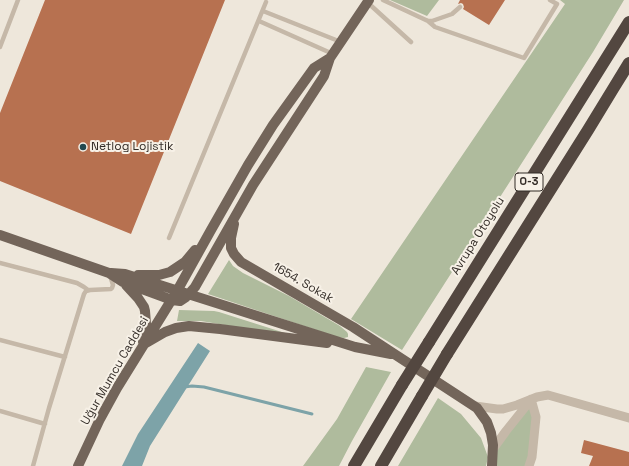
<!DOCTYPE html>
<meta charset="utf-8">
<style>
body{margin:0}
canvas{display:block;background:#eee7db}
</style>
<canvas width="629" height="466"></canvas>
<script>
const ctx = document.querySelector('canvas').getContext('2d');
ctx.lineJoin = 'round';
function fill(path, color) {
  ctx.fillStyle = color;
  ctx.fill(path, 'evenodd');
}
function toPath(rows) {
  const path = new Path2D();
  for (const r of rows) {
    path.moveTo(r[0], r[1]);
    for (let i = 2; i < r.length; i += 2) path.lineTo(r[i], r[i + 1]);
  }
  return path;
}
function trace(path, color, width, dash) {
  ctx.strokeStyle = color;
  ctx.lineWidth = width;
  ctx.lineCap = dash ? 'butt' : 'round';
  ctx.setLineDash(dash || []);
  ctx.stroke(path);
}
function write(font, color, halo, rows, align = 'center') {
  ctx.font = font + ' "Space Grotesk",sans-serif';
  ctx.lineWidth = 4;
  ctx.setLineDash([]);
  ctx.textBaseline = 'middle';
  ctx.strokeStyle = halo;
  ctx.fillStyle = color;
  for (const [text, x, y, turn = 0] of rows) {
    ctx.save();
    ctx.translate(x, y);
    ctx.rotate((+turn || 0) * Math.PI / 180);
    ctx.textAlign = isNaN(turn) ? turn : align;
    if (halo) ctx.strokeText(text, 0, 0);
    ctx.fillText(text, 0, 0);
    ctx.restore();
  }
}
fill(toPath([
 [390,0,439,0,427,16],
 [560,0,624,0,593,52,402,350,351,319,565,4],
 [229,260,233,266,243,273,289,296,340,326,347,332,348,334,348,337,344,338,337,337,208,294],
 [179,310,214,311,219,312,285,333,284,335,201,321,177,321],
 [366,367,391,372,352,441,339,466,303,466,337,419],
 [438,398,461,414,481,438,488,457,486,466,398,466],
 [531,399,536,417,529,466,492,466,493,454]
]), '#afbb9d');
fill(toPath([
 [198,343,210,351,150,446,142,466,122,466,138,434]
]), '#7da3a8');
trace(toPath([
 [184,387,192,386,204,387,312,414]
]), '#7da3a8', 3);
fill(toPath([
 [45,0,225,0,131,234,0,181,0,113],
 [460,0,505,0,489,25,463,9,464,7,463,4,461,3,458,4],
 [584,440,629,452,629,466,589,466,593,456,581,453]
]), '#b77150');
trace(toPath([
 [383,0,428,21,432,21,452,14,460,7],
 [367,2,411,42],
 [263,11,341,42],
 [259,21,333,54],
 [428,21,435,27,524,58,557,4,550,0],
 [0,47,18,0],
 [169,238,266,2],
 [0,263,77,283,84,287,88,290],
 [0,340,65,357],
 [0,411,45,424],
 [33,466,49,408,84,294,86,291,90,290,111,289,112,288,113,285,110,275]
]), '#c5b8a8', 4.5);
trace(toPath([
 [475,406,497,409,503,409,517,405,537,397,548,395,629,418],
 [493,449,506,431,530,401],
 [529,466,532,457,536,417,531,399]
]), '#c5b8a8', 9);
trace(toPath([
 [234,224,231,238,231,248,234,254,241,262,353,327,477,408,487,422,491,433,493,445,492,466],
 [0,235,109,273,123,282,172,300,180,301,186,297,195,287,253,185,324,76,330,58,369,0],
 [111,273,125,274,355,347,391,354],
 [138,275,159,275,170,272,185,262,195,250],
 [126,285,138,298,144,307,145,311,146,324,143,342],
 [146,343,165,332,176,328,189,326,220,329,327,343],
 [78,466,100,419,117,388,177,291,211,230,248,165,273,125,314,68,330,58]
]), '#73655a', 10);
trace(toPath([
 [429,342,629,22],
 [447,354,588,130,613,89,629,63],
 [354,466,402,385],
 [381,466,422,396]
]), '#534740', 12);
trace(toPath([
 [402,385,429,342],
 [422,396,447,354]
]), '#534740', 12);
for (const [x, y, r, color] of [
 [83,147,4,"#22484f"]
]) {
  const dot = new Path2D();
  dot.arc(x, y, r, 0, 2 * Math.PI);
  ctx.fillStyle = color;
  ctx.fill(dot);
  trace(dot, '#f7f1e7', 1.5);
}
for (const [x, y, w] of [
 [529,182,28]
]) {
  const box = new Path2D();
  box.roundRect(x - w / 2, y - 9, w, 18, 3);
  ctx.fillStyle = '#f7f1e7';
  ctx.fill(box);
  trace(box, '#332c27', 1);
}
write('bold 11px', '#332c27', null, [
 ["O-3",529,182]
]);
write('12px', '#332c27', '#f7f1e7', [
 ["Netlog Lojistik",91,147]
], 'left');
write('12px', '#332c27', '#f7f1e7', [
 ["Avrupa Otoyolu",478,236,-58],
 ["1654. Sokak",303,283,30],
 ["Uğur Mumcu Caddesi",115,371,-60]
]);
</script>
